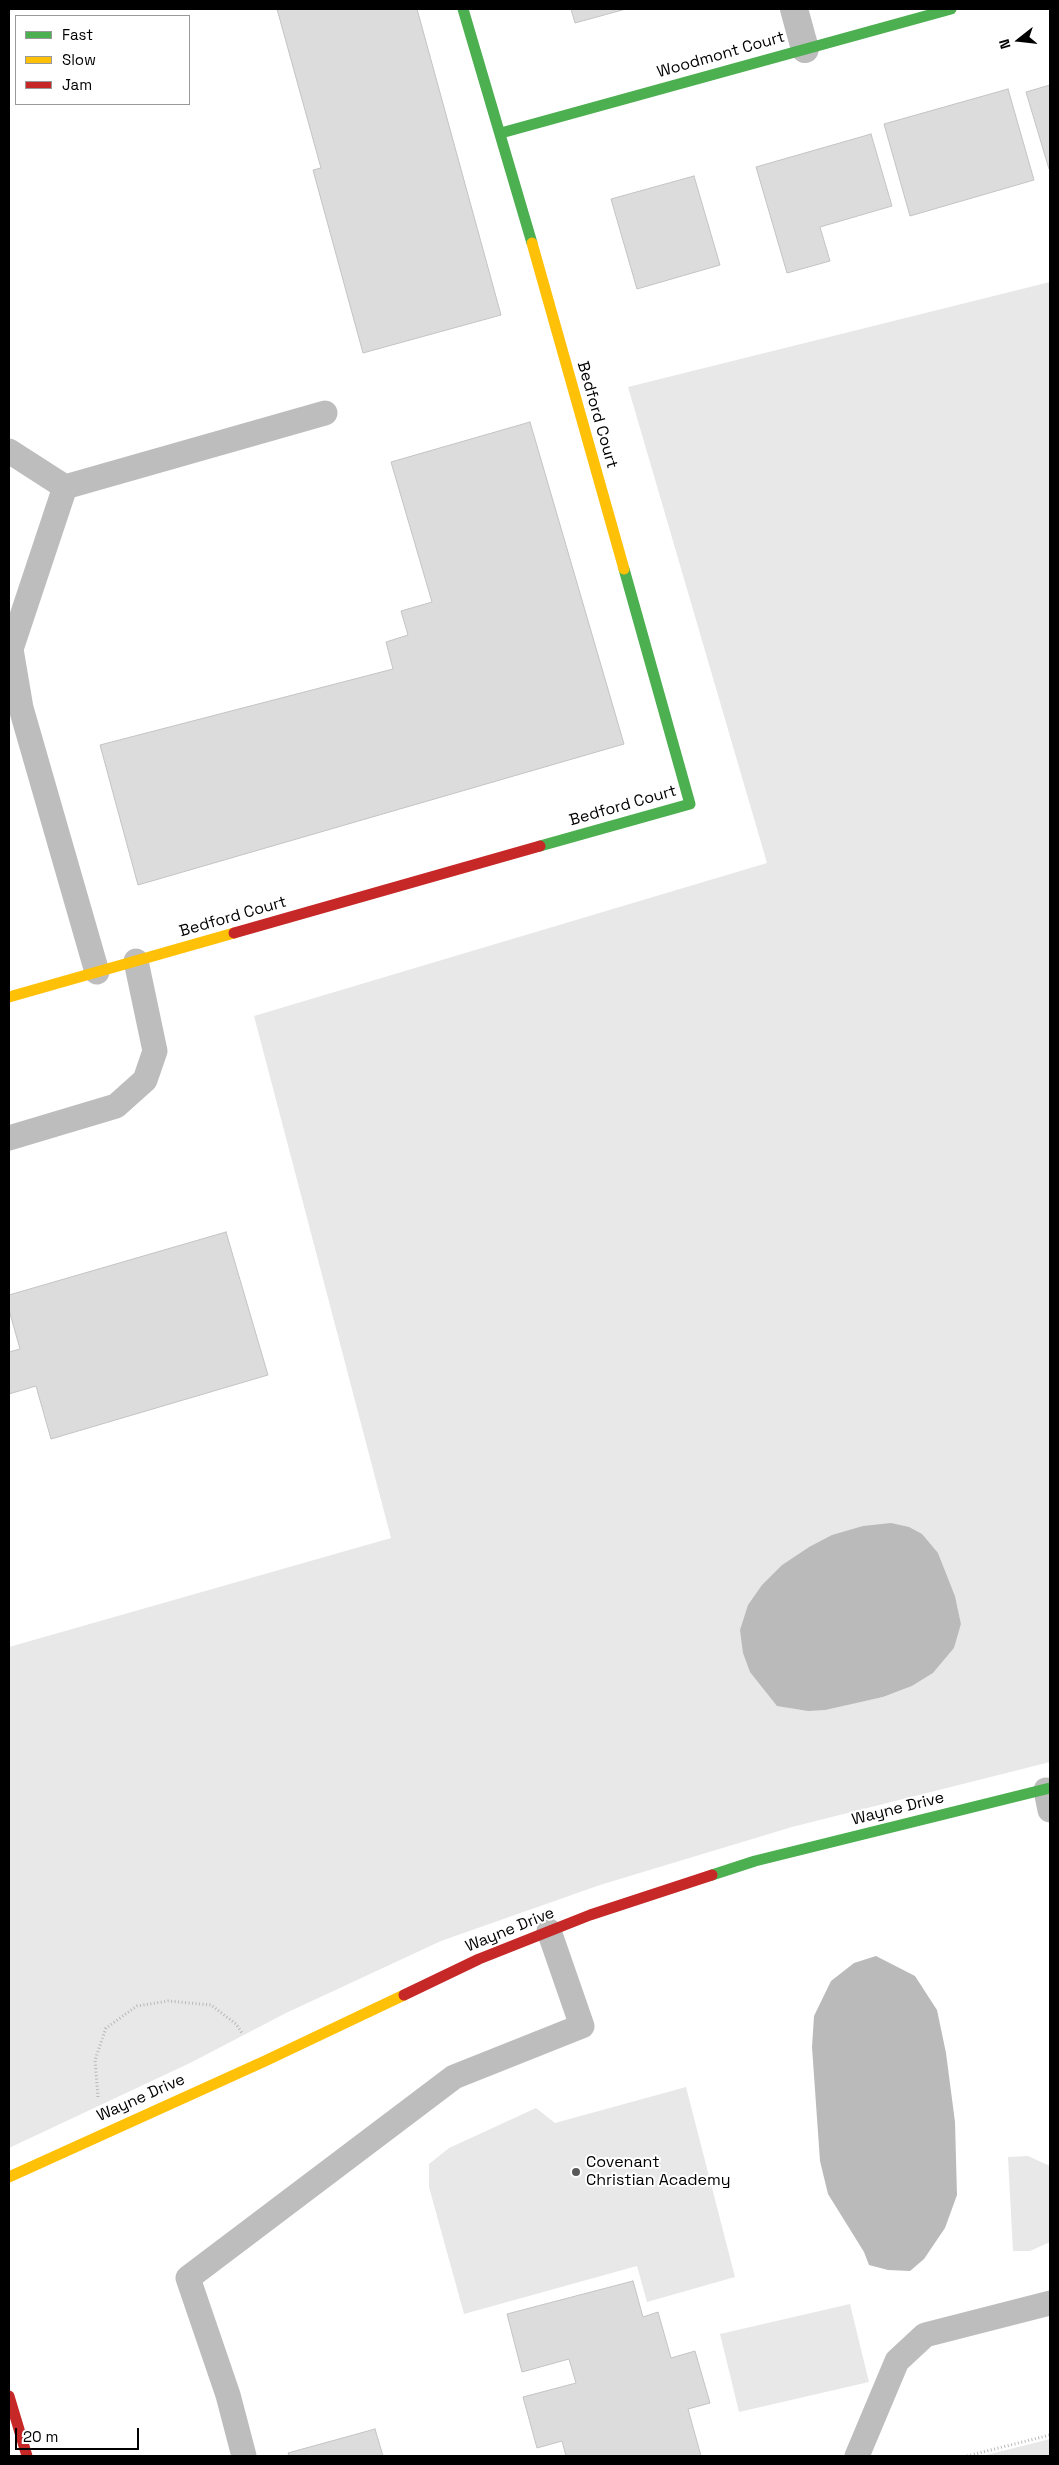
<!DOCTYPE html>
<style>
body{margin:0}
#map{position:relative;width:1059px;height:2465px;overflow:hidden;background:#fff;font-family:"Space Grotesk",sans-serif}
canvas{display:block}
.frame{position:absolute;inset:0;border:10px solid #000;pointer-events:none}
.legend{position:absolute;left:15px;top:15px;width:175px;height:90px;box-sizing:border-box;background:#fff;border:1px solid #999;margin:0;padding:6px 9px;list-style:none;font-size:15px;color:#000}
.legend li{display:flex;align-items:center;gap:10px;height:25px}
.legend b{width:25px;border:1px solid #999}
.north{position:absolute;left:994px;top:15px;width:50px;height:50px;-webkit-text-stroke:4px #fff;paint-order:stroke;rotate:254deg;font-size:14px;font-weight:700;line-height:20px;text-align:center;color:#000}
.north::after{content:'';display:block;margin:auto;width:18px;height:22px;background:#000;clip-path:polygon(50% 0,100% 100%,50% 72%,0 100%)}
.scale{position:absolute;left:15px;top:2428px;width:124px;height:22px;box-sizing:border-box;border:2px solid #000;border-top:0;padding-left:6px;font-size:15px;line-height:18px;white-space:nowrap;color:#000;-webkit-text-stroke:4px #fff;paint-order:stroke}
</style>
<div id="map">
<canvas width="1059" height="2465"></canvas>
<div class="frame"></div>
<ul class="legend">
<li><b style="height:6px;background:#4caf50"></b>Fast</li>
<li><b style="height:6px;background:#ffc107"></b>Slow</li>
<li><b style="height:6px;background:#c62828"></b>Jam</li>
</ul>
<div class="north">N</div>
<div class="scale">20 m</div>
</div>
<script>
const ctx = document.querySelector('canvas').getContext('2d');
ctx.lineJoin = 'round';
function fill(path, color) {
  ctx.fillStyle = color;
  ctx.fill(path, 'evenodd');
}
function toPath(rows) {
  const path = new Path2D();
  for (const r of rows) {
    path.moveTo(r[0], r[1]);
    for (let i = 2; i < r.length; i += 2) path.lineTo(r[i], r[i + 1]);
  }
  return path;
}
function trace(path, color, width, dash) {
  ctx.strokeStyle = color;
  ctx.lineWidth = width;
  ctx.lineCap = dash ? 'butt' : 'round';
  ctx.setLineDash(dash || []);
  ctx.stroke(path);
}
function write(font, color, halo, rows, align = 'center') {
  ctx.font = font + ' "Space Grotesk",sans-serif';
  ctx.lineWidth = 4;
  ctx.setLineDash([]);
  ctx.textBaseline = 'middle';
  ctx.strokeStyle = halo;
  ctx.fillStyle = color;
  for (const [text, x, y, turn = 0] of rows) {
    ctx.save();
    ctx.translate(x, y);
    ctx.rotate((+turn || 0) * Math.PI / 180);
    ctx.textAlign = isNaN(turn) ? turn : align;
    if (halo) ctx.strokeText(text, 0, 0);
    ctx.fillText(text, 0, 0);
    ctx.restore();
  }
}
fill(toPath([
 [1050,282,1050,1762,792,1827,600,1885,441,1941,286,2013,190,2063,9,2148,9,1647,391,1538,254,1016,767,863,628,387],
 [809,1547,938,1553,955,1596,961,1624,954,1648,933,1673,912,1686,883,1697,854,1703,763,1585,782,1565],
 [686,2087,735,2277,647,2302,637,2266,464,2314,429,2187,429,2164,449,2148,536,2108,555,2123],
 [1028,2156,1050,2166,1050,2242,1030,2251,1013,2251,1008,2157],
 [850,2304,869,2382,739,2412,720,2334],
 [1050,2439,1050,2456,982,2456]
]), '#e8e8e8');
fill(toPath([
 [891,1523,909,1527,922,1534,938,1553,955,1596,961,1624,954,1648,933,1673,912,1686,883,1697,825,1710,808,1711,777,1706,750,1672,743,1653,740,1630,748,1605,762,1585,782,1565,809,1547,832,1535,863,1526],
 [876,1956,915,1976,937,2010,946,2053,955,2122,957,2195,945,2228,924,2259,910,2271,888,2270,869,2265,864,2252,828,2194,820,2161,812,2047,814,2016,831,1981,854,1963]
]), '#bababa');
const building = toPath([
 [277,9,417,9,501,315,363,353,313,170,321,168,277,9],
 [571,9,626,9,575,23,571,9],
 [1050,85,1050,169,1049,169,1026,92,1050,85],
 [1008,89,1034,180,910,216,884,124,1008,89],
 [871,134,892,206,820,227,830,261,787,273,756,167,871,134],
 [694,176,720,265,637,289,611,199,694,176],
 [530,422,624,744,138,885,100,745,393,669,386,642,408,635,401,611,432,602,391,462,530,422],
 [226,1232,268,1375,51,1439,36,1386,9,1394,9,1352,20,1349,9,1310,9,1295,226,1232],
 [633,2281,643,2317,658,2312,671,2358,695,2351,710,2403,688,2409,701,2456,566,2456,562,2441,537,2448,523,2397,576,2383,569,2359,522,2372,507,2314,633,2281],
 [375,2429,383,2456,289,2456,288,2453,375,2429]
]);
fill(building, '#dcdcdc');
trace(building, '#c4c4c4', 1);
trace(toPath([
 [98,2097,95,2060,106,2028,137,2006,168,2001,211,2005,236,2024,242,2033],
 [967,2456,1050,2435]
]), '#b8b8b8', 3, [1, 2.5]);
trace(toPath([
 [9,451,65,487,11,649,21,708,97,972],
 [65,487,325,413],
 [9,1138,116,1106,145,1080,155,1051,136,961],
 [1046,1790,1050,1810],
 [244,2456,228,2395,188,2278,454,2077,582,2026,549,1931],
 [857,2456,897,2361,925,2335,1050,2303]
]), '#bdbdbd', 25);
trace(toPath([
 [794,9,805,49]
]), '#bdbdbd', 28);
trace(toPath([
 [463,9,532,243],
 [501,133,951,9],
 [540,846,690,804,624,569],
 [712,1875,755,1861,1050,1788]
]), '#4caf50', 11);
trace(toPath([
 [532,243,624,569],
 [9,997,234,933],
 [9,2177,265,2061,404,1995]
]), '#ffc107', 11);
trace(toPath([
 [234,933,540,846],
 [404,1995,479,1959,590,1915,712,1875],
 [9,2396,27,2456]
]), '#c62828', 11);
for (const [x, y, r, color] of [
 [576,2172,5,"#595959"]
]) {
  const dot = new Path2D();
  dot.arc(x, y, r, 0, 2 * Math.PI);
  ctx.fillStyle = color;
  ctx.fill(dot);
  trace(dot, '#fff', 2);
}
write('16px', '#000', '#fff', [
 ["Woodmont Court",721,55,-16],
 ["Bedford Court",597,415,74],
 ["Bedford Court",623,806,-16],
 ["Bedford Court",233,917,-16],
 ["Wayne Drive",898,1809,-14],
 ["Wayne Drive",510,1930,-22],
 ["Wayne Drive",141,2098,-24]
]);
write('16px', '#000', '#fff', [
 ["Covenant",586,2163],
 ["Christian Academy",586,2181]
], 'left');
</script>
